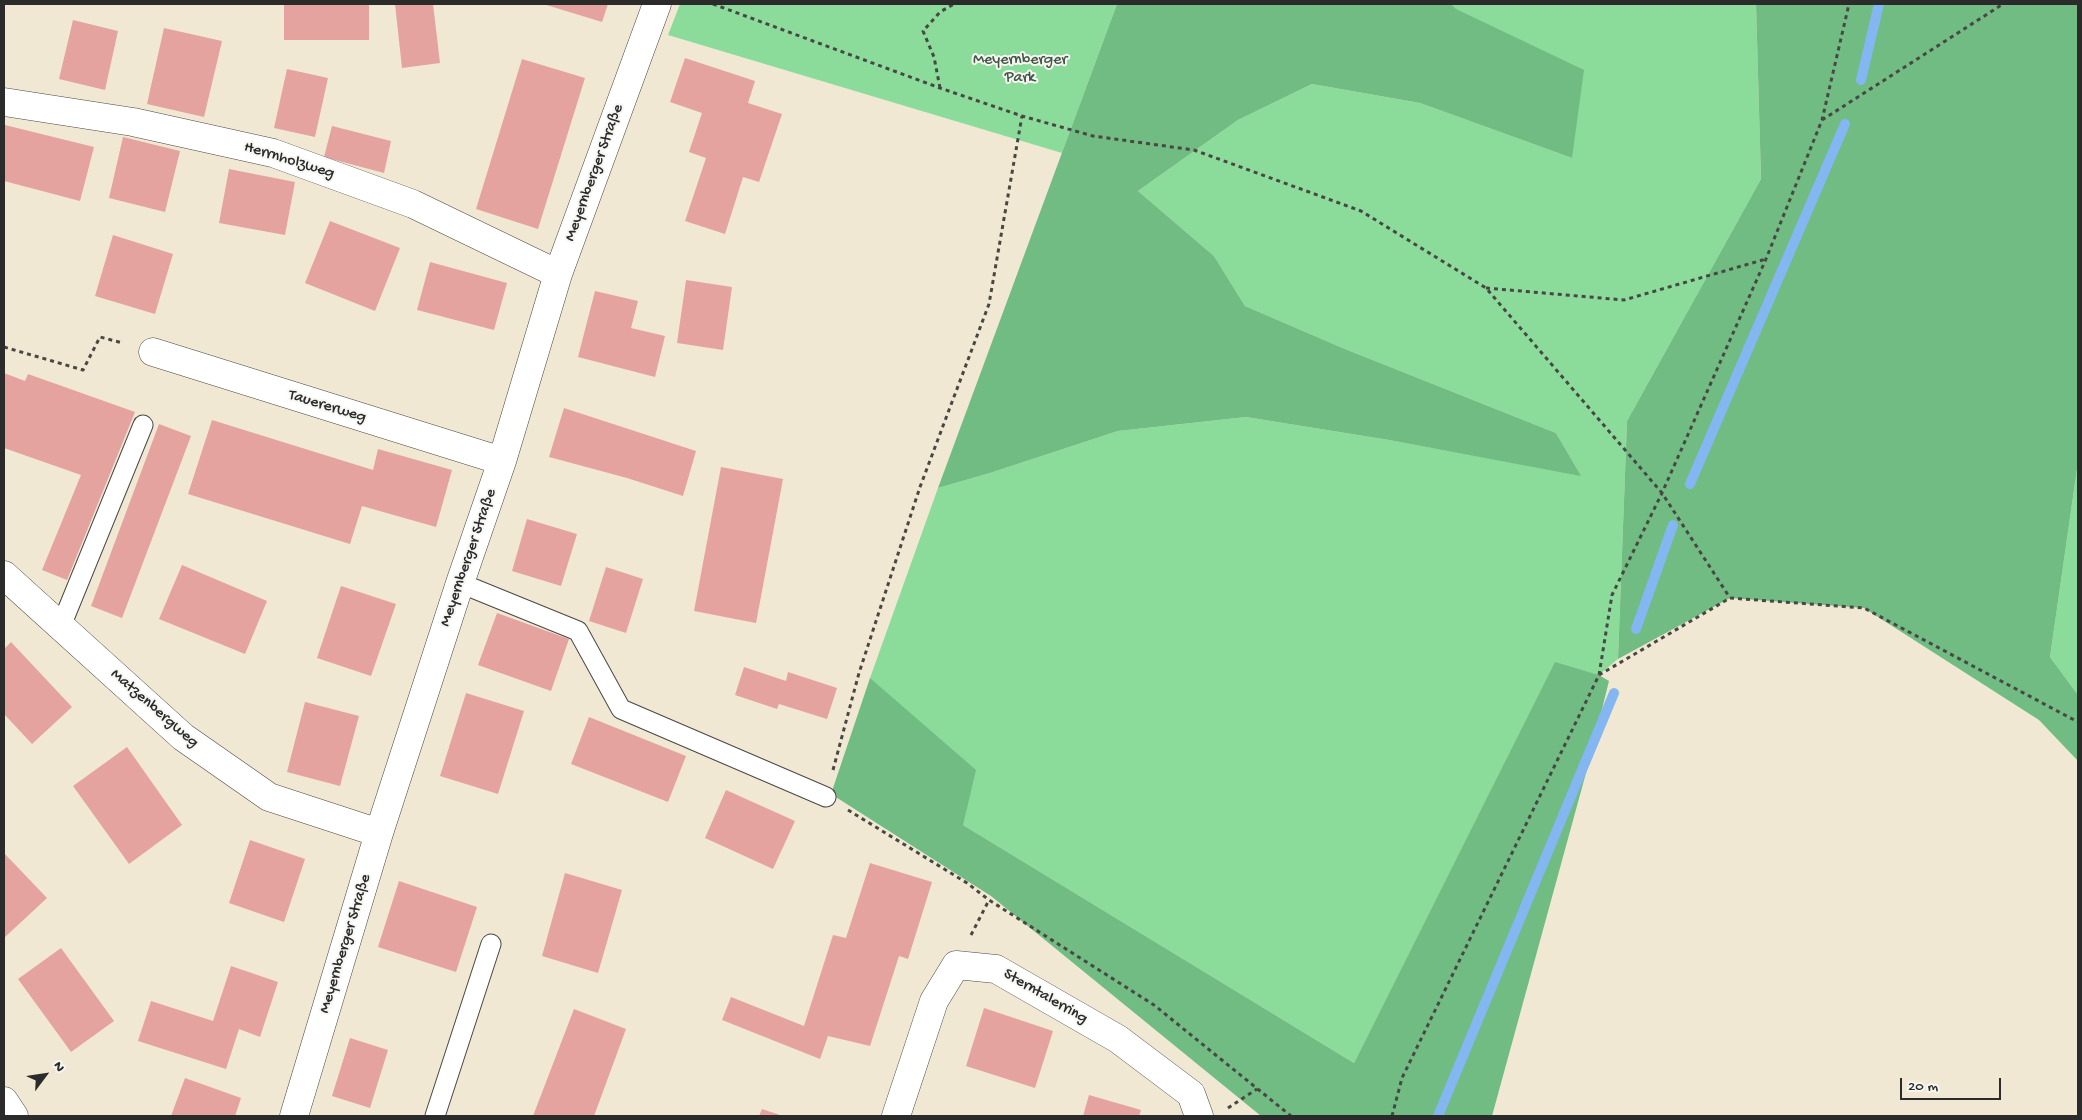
<!DOCTYPE html>
<meta charset="utf-8">
<style>
body{margin:0}
#map{position:relative;width:2082px;height:1120px;overflow:hidden;background:#f1e8d3;font-family:"Gochi Hand",sans-serif}
canvas{display:block}
.frame{position:absolute;inset:0;border:5px solid #2b2b2b;pointer-events:none}
.north{position:absolute;left:20px;top:1050px;width:50px;height:50px;-webkit-text-stroke:4px #f6f6f2;paint-order:stroke;rotate:59deg;font-size:14px;font-weight:700;line-height:20px;text-align:center;color:#2b2b2b}
.north::after{content:'';display:block;margin:auto;width:18px;height:22px;background:#2b2b2b;clip-path:polygon(50% 0,100% 100%,50% 72%,0 100%)}
.scale{position:absolute;left:1900px;top:1078px;width:101px;height:22px;box-sizing:border-box;border:2px solid #2b2b2b;border-top:0;padding-left:6px;font-size:15px;line-height:18px;white-space:nowrap;color:#2b2b2b;-webkit-text-stroke:4px #f6f6f2;paint-order:stroke}
</style>
<div id="map">
<canvas width="2082" height="1120"></canvas>
<div class="frame"></div>
<div class="north">N</div>
<div class="scale">20 m</div>
</div>
<script>
const ctx = document.querySelector('canvas').getContext('2d');
ctx.lineJoin = 'round';
function fill(path, color) {
  ctx.fillStyle = color;
  ctx.fill(path, 'evenodd');
}
function toPath(rows) {
  const path = new Path2D();
  for (const r of rows) {
    path.moveTo(r[0], r[1]);
    for (let i = 2; i < r.length; i += 2) path.lineTo(r[i], r[i + 1]);
  }
  return path;
}
function trace(path, color, width, dash) {
  ctx.strokeStyle = color;
  ctx.lineWidth = width;
  ctx.lineCap = dash ? 'butt' : 'round';
  ctx.setLineDash(dash || []);
  ctx.stroke(path);
}
function write(font, color, halo, rows, align = 'center') {
  ctx.font = font + ' "Gochi Hand",sans-serif';
  ctx.lineWidth = 4;
  ctx.setLineDash([]);
  ctx.textBaseline = 'middle';
  ctx.strokeStyle = halo;
  ctx.fillStyle = color;
  for (const [text, x, y, turn = 0] of rows) {
    ctx.save();
    ctx.translate(x, y);
    ctx.rotate((+turn || 0) * Math.PI / 180);
    ctx.textAlign = isNaN(turn) ? turn : align;
    if (halo) ctx.strokeText(text, 0, 0);
    ctx.fillText(text, 0, 0);
    ctx.restore();
  }
}
fill(toPath([
 [680,4,1117,4,1062,153,668,35],
 [1451,4,1756,4,1761,179,1627,421,1618,659,1599,675,1555,663,1354,1063,963,825,870,678,938,488,990,473,1118,431,1246,417,1389,440,1580,475,1556,433,1345,349,1245,306,1214,256,1138,191,1238,120,1312,84,1420,103,1572,158],
 [2078,462,2078,695,2050,657]
]), '#8bdc9b');
fill(toPath([
 [1117,4,1451,4,1456,9,1584,70,1572,158,1420,103,1312,84,1238,120,1138,191,1214,256,1245,306,1345,349,1556,433,1581,476,1389,440,1246,417,1118,431,990,473,938,488],
 [1756,4,2078,4,2078,462,2050,657,2078,695,2078,761,2039,720,1864,608,1730,598,1618,659,1627,421,1761,179],
 [1555,662,1599,675,1609,681,1586,773,1492,1116,1261,1116,991,896,831,794,870,678,976,770,963,825,1354,1063]
]), '#70bc83');
trace(toPath([
 [1861,80,1879,4],
 [1690,484,1845,124],
 [1636,629,1673,525],
 [1438,1116,1614,693]
]), '#84b6f1', 10);
fill(toPath([
 [284,4,369,4,369,40,284,40],
 [395,4,433,4,440,63,402,68],
 [543,4,608,4,602,22],
 [73,20,118,31,105,90,59,79],
 [164,28,222,41,204,117,147,104],
 [685,58,755,81,748,103,782,114,759,182,743,177,725,234,685,221,706,158,689,152,702,113,670,102],
 [522,59,585,78,538,229,476,209],
 [287,69,328,78,315,137,274,128],
 [5,125,94,147,80,201,4,181],
 [332,126,391,141,384,173,324,157],
 [123,137,180,151,165,212,109,198],
 [229,169,295,182,285,235,219,223],
 [330,221,400,248,375,311,305,283],
 [113,235,173,254,155,314,95,296],
 [430,262,507,283,494,330,417,310],
 [686,280,732,287,723,350,677,343],
 [595,291,638,301,631,328,665,336,655,377,578,357],
 [4,373,25,381,28,374,135,412,67,580,42,570,81,475,4,448],
 [564,408,696,451,683,496,627,478,549,457],
 [212,420,373,470,378,449,452,470,436,527,362,506,350,544,188,494],
 [159,424,191,436,122,618,91,606],
 [721,467,783,479,756,623,694,611],
 [527,519,577,534,561,586,512,571],
 [182,565,267,601,245,654,159,619],
 [606,567,643,579,626,633,589,621],
 [341,586,396,604,371,676,317,658],
 [497,613,569,639,551,691,478,665],
 [11,642,72,707,32,744,4,714,4,649],
 [744,667,786,681,788,672,837,688,827,719,779,704,777,709,735,695],
 [466,693,524,711,498,794,440,776],
 [305,702,359,716,340,786,287,772],
 [589,717,686,756,668,802,571,764],
 [127,747,182,825,129,864,73,786],
 [726,790,795,821,773,869,705,838],
 [250,840,305,859,284,922,229,903],
 [4,853,47,898,4,938],
 [870,863,932,882,908,959,899,956,870,1046,828,1036,820,1059,722,1020,731,997,804,1026,833,935,846,938],
 [565,873,622,890,598,973,542,956],
 [399,881,477,907,456,972,378,947],
 [61,948,114,1021,71,1052,18,979],
 [231,966,278,982,260,1037,239,1029,226,1069,138,1041,151,1001,213,1021],
 [984,1008,1053,1031,1035,1088,966,1066],
 [574,1009,626,1029,594,1116,533,1116],
 [350,1038,388,1050,370,1108,332,1096],
 [185,1078,241,1098,235,1116,171,1116],
 [1089,1095,1141,1110,1139,1116,1083,1116],
 [762,1109,783,1116,759,1116]
]), '#e5a3a0');
const lane = toPath([
 [460,583,578,631,621,709,826,797],
 [61,626,143,425],
 [435,1116,491,944]
]);
const street = toPath([
 [4,102,133,122,273,153,413,204,558,274],
 [153,352,502,461],
 [4,575,183,737,269,797,379,833],
 [4,1101,14,1116],
 [294,1116,379,833,460,583,502,461,558,274,657,4],
 [896,1116,934,1001,956,965,996,969,1118,1039,1191,1094,1199,1116]
]);
trace(lane, '#494744', 21);
trace(street, '#494744', 29);
trace(toPath([
 [713,4,940,88,1022,116,1093,136,1194,150,1361,211,1486,288,1662,493,1730,598],
 [940,88,934,57,923,31,940,12,954,4],
 [1822,120,2003,4],
 [1486,288,1624,300,1766,259],
 [4,347,83,370,100,337,123,343],
 [1599,675,1730,598,1864,608,2078,722],
 [833,770,859,673,920,487,989,304,1022,116],
 [848,810,967,883,989,900,1154,1005,1291,1116],
 [971,935,989,900],
 [1228,1108,1257,1089],
 [1392,1116,1402,1078,1599,675,1612,595,1662,493,1766,259,1822,120,1849,4]
]), '#494744', 3, [4, 4]);
trace(lane, '#fff', 19);
trace(street, '#fff', 28);
write('16px', '#435747', '#f6f6f2', [
 ["Meyernberger",1020,61],
 ["Park",1020,79]
]);
write('16px', '#2b2b2b', '#f6f6f2', [
 ["Herrnholzweg",289,161,17],
 ["Meyernberger Straße",595,173,-70],
 ["Tauererweg",327,407,17],
 ["Meyernberger Straße",469,558,-71],
 ["Matzenbergweg",154,709,41],
 ["Meyernberger Straße",346,944,-73],
 ["Sterntalerring",1045,997,30]
]);
</script>
